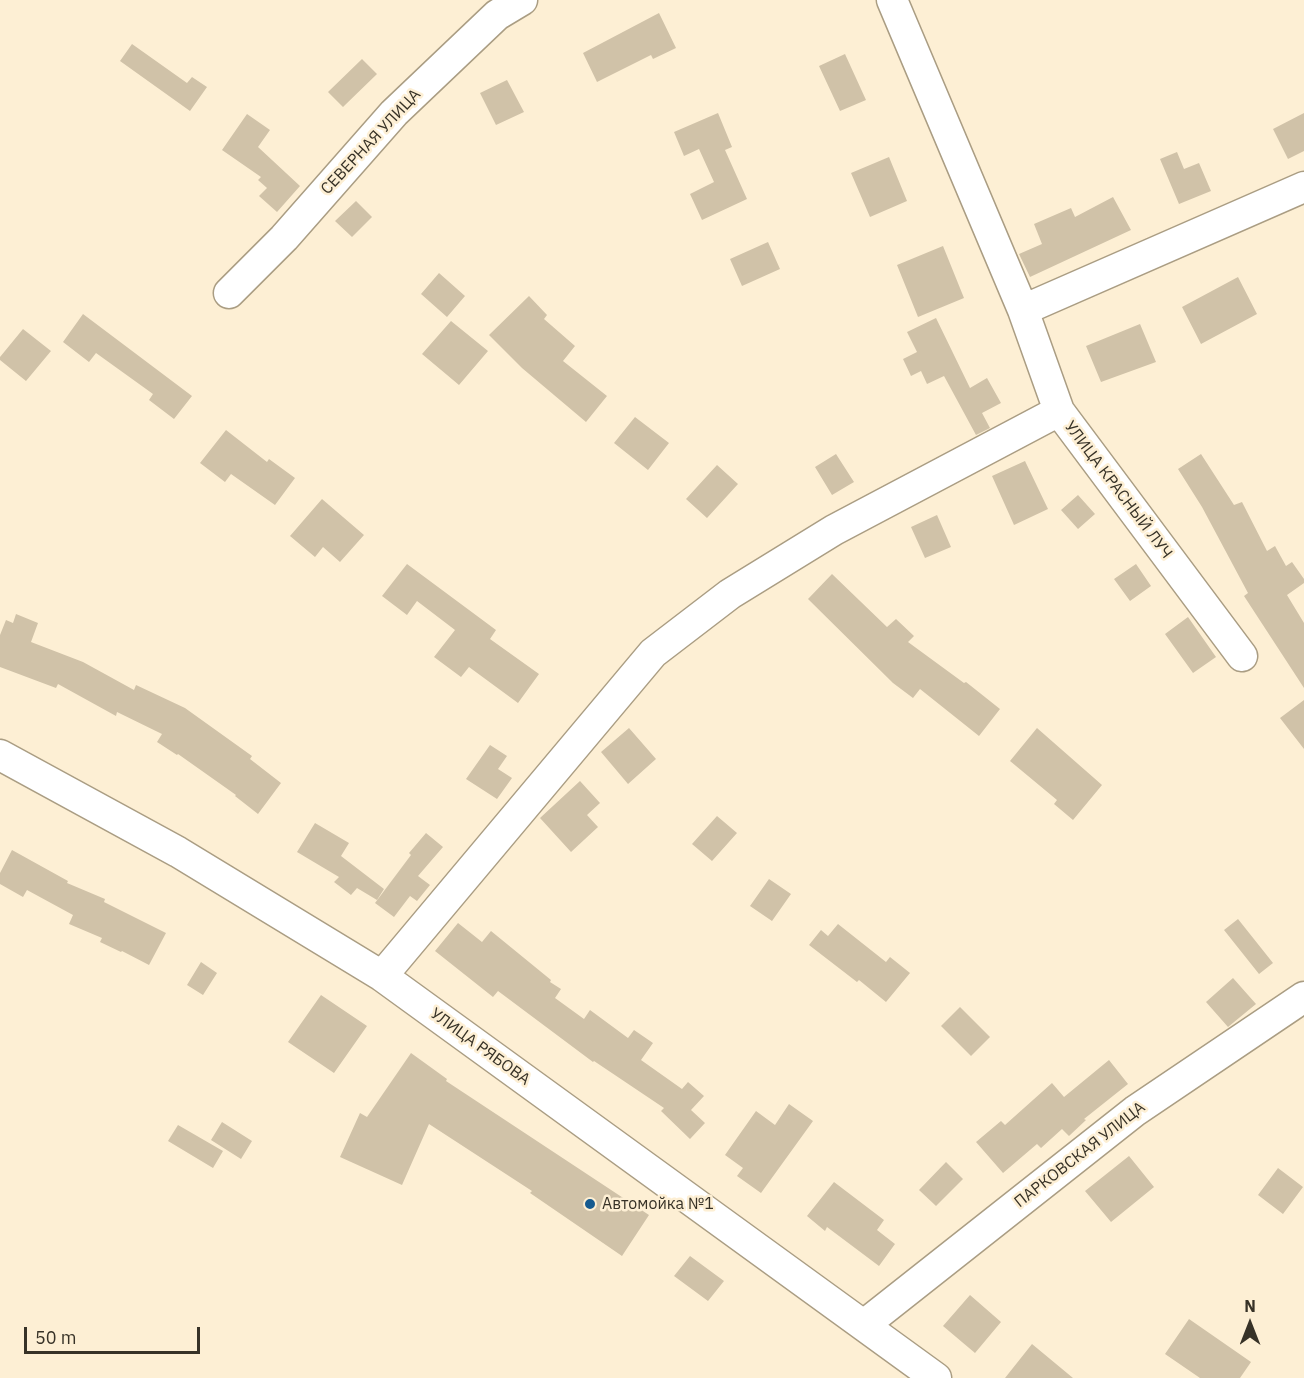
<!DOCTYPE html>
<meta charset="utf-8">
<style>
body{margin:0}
#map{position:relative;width:1304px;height:1378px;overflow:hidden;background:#fdefd4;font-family:"IBM Plex Sans",sans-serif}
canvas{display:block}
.north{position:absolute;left:1220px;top:1294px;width:60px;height:60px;-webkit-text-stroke:4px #fdefd4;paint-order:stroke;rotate:0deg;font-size:16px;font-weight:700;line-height:24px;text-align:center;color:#373227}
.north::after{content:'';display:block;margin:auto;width:21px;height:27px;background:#373227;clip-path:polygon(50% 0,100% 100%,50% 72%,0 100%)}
.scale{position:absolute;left:24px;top:1327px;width:176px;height:27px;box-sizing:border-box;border:3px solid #373227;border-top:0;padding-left:8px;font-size:18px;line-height:21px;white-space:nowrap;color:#373227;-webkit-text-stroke:4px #fdefd4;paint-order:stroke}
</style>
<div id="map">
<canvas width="1304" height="1378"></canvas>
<div class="north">N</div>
<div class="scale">50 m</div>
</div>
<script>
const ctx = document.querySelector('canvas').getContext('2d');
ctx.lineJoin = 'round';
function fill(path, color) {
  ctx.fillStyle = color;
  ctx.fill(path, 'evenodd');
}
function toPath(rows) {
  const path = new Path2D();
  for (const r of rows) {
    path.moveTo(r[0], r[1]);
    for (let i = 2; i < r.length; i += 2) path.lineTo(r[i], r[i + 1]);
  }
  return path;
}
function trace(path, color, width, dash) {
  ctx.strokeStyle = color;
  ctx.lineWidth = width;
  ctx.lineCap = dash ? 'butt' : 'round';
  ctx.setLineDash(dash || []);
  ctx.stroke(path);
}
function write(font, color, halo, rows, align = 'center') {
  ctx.font = font + ' "IBM Plex Sans",sans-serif';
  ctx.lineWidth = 5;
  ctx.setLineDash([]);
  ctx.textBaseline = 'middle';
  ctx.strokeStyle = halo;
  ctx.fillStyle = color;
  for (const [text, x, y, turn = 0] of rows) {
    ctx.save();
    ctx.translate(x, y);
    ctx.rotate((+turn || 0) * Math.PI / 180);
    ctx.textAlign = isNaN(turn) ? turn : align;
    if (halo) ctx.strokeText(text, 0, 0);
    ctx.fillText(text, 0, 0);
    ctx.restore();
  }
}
fill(toPath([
 [659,13,676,48,653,59,651,55,597,82,583,53],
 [132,44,187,83,192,77,207,87,190,111,120,61],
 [845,54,866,100,840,111,819,66],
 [362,59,377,74,343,107,328,92],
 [507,80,524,112,496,125,480,93],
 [718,113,732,147,725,150,747,199,702,220,690,194,714,182,699,149,684,156,674,132],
 [1304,113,1304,151,1288,159,1273,129],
 [247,114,270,130,258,147,300,186,277,212,259,196,267,188,258,180,261,177,222,150],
 [1177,152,1184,169,1199,163,1211,191,1179,204,1160,159],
 [889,157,907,201,870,217,851,173],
 [1113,197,1131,230,1030,277,1019,254,1042,244,1034,224,1071,208,1075,217],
 [356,201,372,217,352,237,335,221],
 [768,242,780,269,742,286,730,259],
 [943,246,964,298,918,317,897,265],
 [439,273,465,296,447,317,421,294],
 [1238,277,1257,314,1201,344,1182,307],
 [529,296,547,315,544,319,575,346,563,361,607,396,586,422,522,368,489,335],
 [83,314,192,396,174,419,149,400,153,394,96,353,89,362,63,342],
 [936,318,970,388,987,378,1001,403,982,413,990,428,976,435,944,376,927,384,921,371,911,376,903,359,917,352,907,332],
 [451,321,488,351,459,385,422,354],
 [1140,324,1156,362,1101,382,1086,346],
 [23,329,51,351,26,381,0,360,0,357],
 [635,417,669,443,648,470,614,443],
 [226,430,267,462,269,459,295,478,275,505,231,474,225,482,200,463],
 [836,454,854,482,832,495,815,467],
 [1201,454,1234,505,1242,502,1267,551,1275,546,1286,566,1292,562,1304,579,1304,583,1287,595,1304,623,1304,688,1244,596,1248,593,1202,507,1178,469],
 [1025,461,1048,509,1014,525,992,476],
 [717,465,738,484,707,518,686,499],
 [1078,495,1095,514,1078,529,1061,510],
 [322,499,364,535,340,562,323,547,315,557,290,536],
 [937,515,951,547,925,558,911,527],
 [407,564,496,630,490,639,539,674,518,703,469,667,461,677,434,657,455,630,417,601,407,615,382,596],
 [1136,564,1151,586,1130,601,1114,579],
 [832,574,887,627,896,619,914,636,908,642,964,683,966,682,1000,709,979,736,920,689,913,698,893,683,808,599],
 [16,614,38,623,31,642,83,662,134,690,136,685,185,708,252,756,250,759,281,783,258,814,235,796,236,795,178,754,177,755,157,742,162,734,117,712,116,716,58,684,56,688,0,667,0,635,6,620,13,623],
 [1188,617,1216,657,1193,673,1165,634],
 [1304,700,1304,749,1280,718],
 [629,728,656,759,628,784,601,752],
 [1037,728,1102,785,1073,820,1054,804,1057,800,1010,761],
 [490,745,507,756,498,769,512,778,497,799,466,779],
 [580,781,600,803,587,815,598,827,571,852,540,818],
 [717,816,737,833,712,861,692,844],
 [315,823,349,843,341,856,384,889,377,900,357,888,351,895,334,882,339,877,297,852],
 [426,833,443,847,418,876,430,885,417,901,410,896,394,917,375,903,411,855,409,853],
 [12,850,68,881,67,883,105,899,104,902,166,933,149,965,122,951,121,952,100,942,102,938,69,924,73,915,27,890,23,897,0,884,0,873],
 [769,879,791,894,772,921,750,906],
 [1238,919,1273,963,1259,974,1224,930],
 [458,923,482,942,491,931,551,980,550,982,561,989,555,998,584,1019,590,1010,628,1038,634,1030,653,1043,641,1060,682,1089,688,1082,704,1096,691,1110,705,1123,690,1139,661,1111,664,1108,594,1061,593,1062,498,991,493,997,435,951],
 [838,924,886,962,890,957,910,973,886,1002,859,980,857,982,809,945,821,930,828,936],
 [201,962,217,973,203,995,187,985],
 [1233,978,1256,1004,1228,1027,1206,1002],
 [321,995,367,1026,334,1073,288,1042],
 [960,1007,990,1037,971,1056,941,1026],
 [411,1053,447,1079,446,1081,649,1215,622,1256,530,1193,532,1191,429,1124,402,1185,340,1157,360,1113,367,1117],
 [1109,1060,1128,1084,1084,1119,1086,1120,1069,1136,1062,1129,1041,1148,1037,1144,1003,1173,976,1142,1001,1121,1005,1125,1052,1083,1064,1097],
 [789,1104,813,1121,761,1193,737,1176,743,1168,725,1155,756,1111,775,1125],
 [222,1122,252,1141,241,1159,211,1140],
 [178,1125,223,1151,213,1168,168,1141],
 [1129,1156,1154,1187,1111,1222,1085,1191],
 [946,1162,963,1179,936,1206,919,1190],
 [1278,1168,1303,1187,1283,1214,1258,1195],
 [834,1182,884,1220,877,1230,895,1244,879,1266,827,1227,825,1231,807,1216],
 [690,1256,724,1281,708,1301,674,1276],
 [970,1295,1001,1322,975,1353,943,1326],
 [1189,1319,1251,1362,1240,1378,1200,1378,1165,1354],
 [1032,1344,1073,1378,1005,1378]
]), '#d0c2a8');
const minor = toPath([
 [892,0,1023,310,1059,411,1242,656],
 [229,293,284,238,394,113,497,15,522,0],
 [1023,310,1304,187],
 [0,755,178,852,382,976,936,1378],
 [382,976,653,653,730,594,834,530,1059,411],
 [864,1325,1135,1111,1304,997]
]);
trace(minor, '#aa9d83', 33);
trace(minor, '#fff', 30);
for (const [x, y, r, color] of [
 [590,1204,6,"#155a8f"]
]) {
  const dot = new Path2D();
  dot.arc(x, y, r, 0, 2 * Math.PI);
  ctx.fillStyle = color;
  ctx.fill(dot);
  trace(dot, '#fdefd4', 2);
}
write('16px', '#373227', '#fdefd4', [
 ["СЕВЕРНАЯ УЛИЦА",371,142,-47],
 ["УЛИЦА КРАСНЫЙ ЛУЧ",1118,490,53],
 ["УЛИЦА РЯБОВА",480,1047,36],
 ["ПАРКОВСКАЯ УЛИЦА",1080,1155,-38]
]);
write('16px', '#373227', '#fdefd4', [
 ["Автомойка №1",602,1204]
], 'left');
</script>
